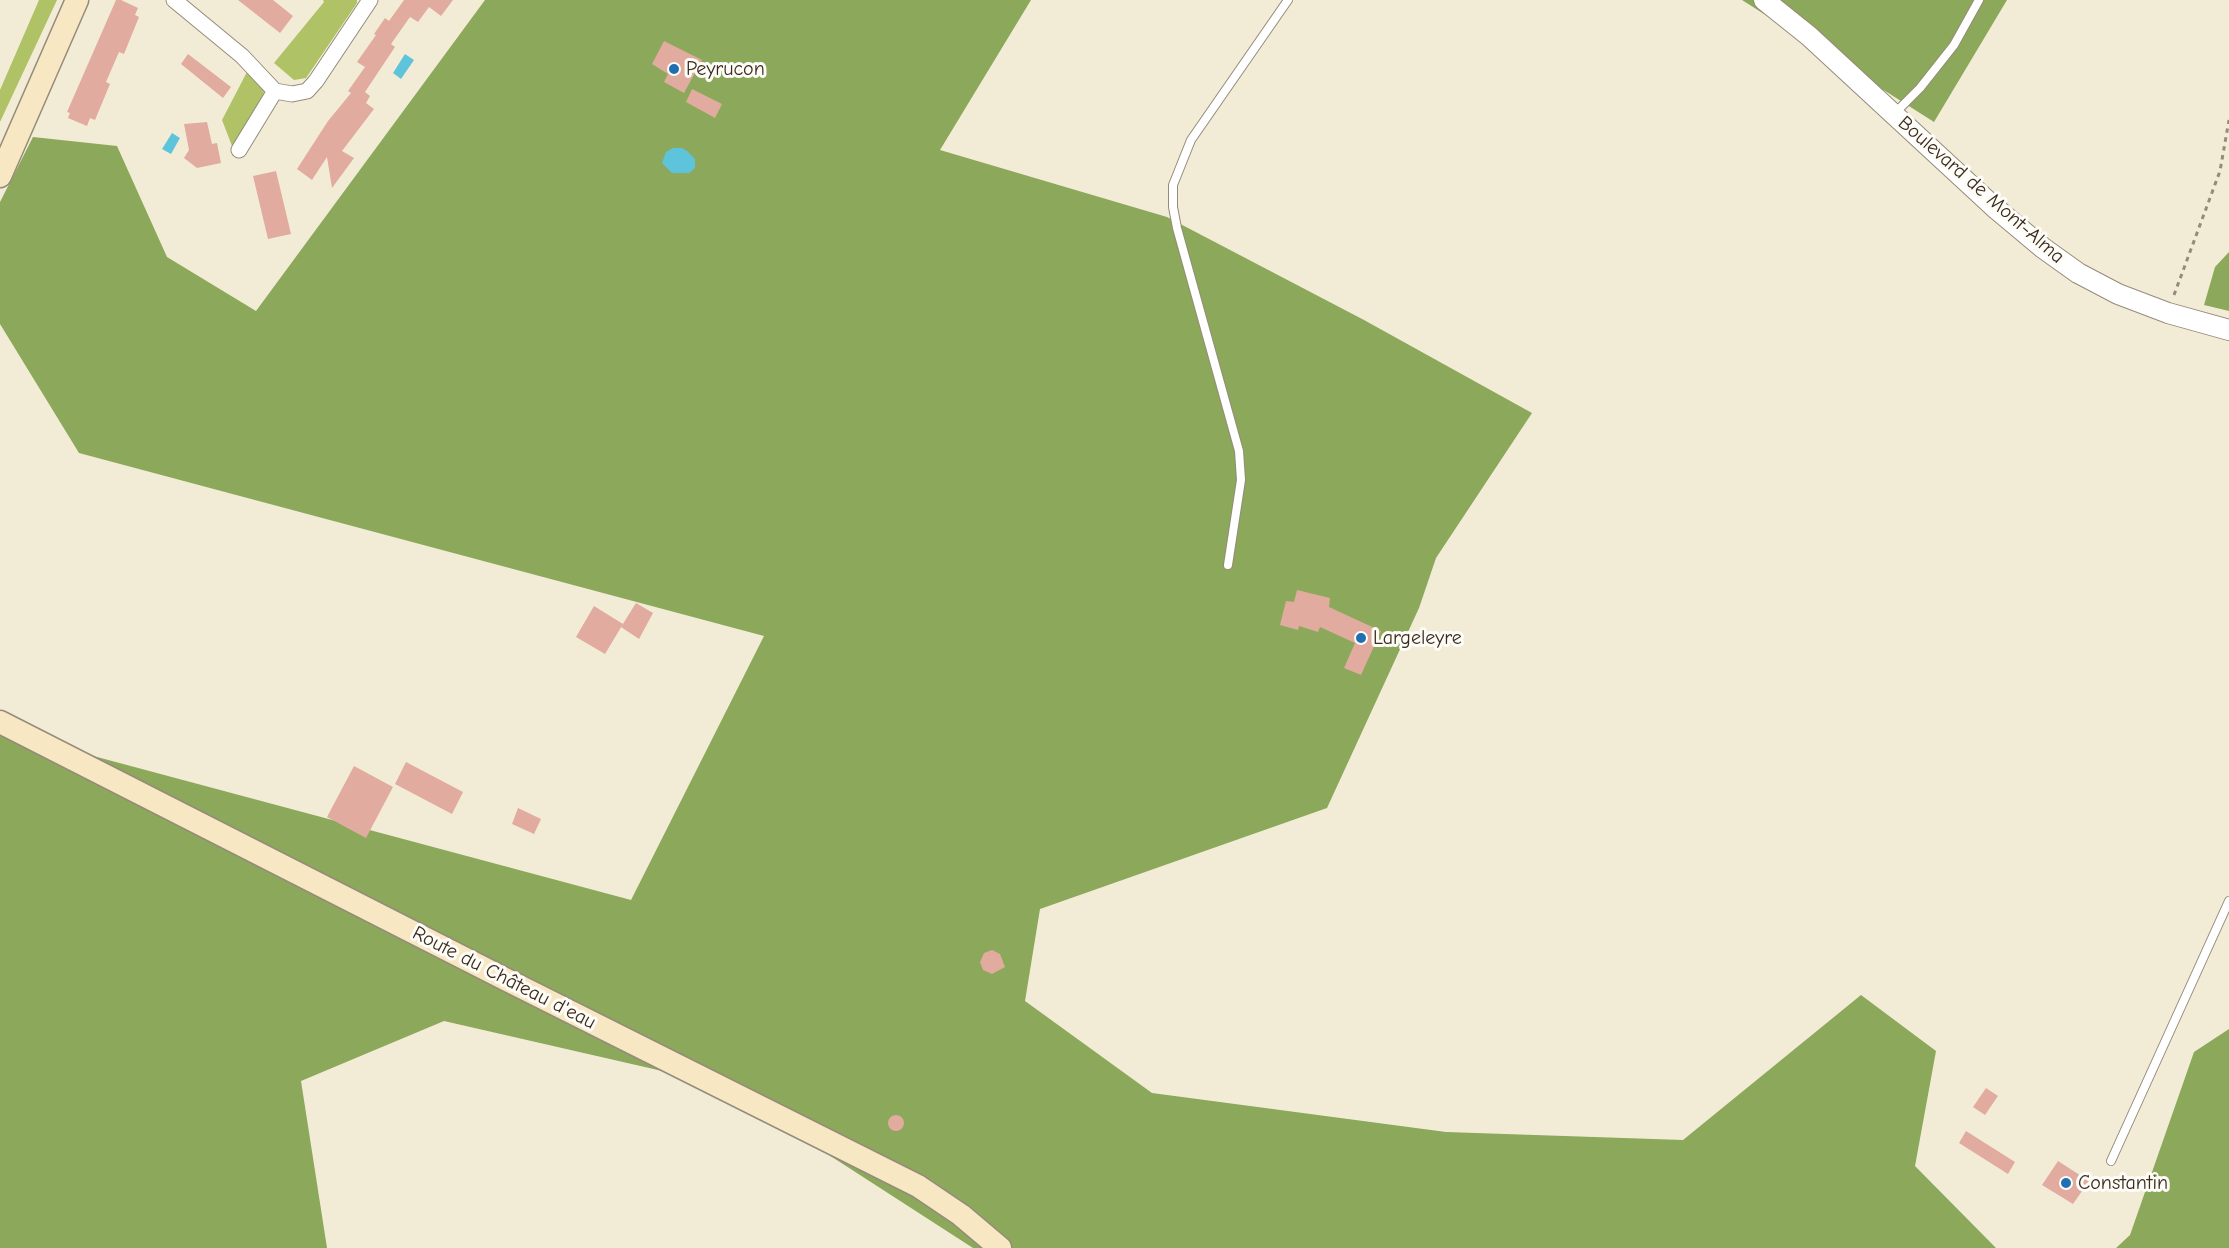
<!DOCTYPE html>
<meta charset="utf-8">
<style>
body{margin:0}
canvas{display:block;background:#f2ecd6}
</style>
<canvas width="2229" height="1248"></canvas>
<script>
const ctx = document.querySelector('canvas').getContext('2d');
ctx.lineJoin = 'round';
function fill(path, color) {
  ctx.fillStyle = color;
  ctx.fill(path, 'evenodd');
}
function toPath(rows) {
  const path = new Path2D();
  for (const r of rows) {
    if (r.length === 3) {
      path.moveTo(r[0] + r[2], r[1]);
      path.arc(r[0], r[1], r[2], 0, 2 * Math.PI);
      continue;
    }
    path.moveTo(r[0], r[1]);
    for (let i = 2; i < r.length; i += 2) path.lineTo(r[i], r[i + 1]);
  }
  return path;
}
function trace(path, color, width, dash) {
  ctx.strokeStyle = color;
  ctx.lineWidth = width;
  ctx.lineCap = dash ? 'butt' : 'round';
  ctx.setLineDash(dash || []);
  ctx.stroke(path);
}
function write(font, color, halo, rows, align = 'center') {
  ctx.font = font + ' "Comic Neue",sans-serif';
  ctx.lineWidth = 6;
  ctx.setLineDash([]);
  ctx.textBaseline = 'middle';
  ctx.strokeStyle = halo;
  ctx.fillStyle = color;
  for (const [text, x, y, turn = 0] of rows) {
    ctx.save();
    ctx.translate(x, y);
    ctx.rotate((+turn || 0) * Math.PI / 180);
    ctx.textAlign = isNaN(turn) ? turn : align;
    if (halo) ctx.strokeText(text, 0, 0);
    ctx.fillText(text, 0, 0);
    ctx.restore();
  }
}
fill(toPath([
 [39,0,57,0,0,122,0,90],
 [323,0,357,0,357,3,306,78,294,80,274,63,324,2],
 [248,70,264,90,263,102,232,146,222,120]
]), '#afc266');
fill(toPath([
 [485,0,1031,0,940,150,1167,217,1364,320,1532,413,1436,558,1419,608,1327,808,1040,909,1025,1001,1152,1093,1446,1132,1683,1140,1861,995,1936,1051,1915,1166,1996,1248,973,1248,719,1084,444,1021,301,1081,327,1248,0,1248,0,731,631,900,764,636,79,453,0,324,0,202,33,137,117,146,167,257,256,311],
 [1742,0,2007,0,1934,122],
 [2229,252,2229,311,2204,305,2215,267],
 [2229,1029,2229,1248,2116,1248,2130,1235,2194,1052]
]), '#8ba85b');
fill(toPath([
 [405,54,414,60,401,79,393,73],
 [172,133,180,138,171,154,162,149],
 [673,148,682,148,687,151,695,159,695,168,689,173,672,173,662,163,666,152]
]), '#5ec4dc');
fill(toPath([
 [116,0,121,0,138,8,135,15,139,17,124,54,119,52,106,82,110,84,95,120,90,118,87,126,68,118,70,113,67,112],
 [238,0,273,0,293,16,280,33],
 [404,0,453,0,441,16,429,7,418,22,410,17,391,44,395,47,365,92,370,96,366,103,374,109,342,151,354,158,332,188,327,157,312,180,297,169,328,121,351,93,348,91,365,67,357,62,376,35,374,34,385,18,389,21],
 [664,41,702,60,684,93,664,82,668,74,652,64],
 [188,54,231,87,223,98,181,64],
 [692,89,722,104,715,118,686,102],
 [207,122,212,144,217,143,221,163,197,168,184,158,189,150,184,124],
 [276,171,291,234,268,239,253,176],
 [1297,590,1330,598,1329,607,1381,631,1361,675,1344,668,1355,643,1320,627,1318,632,1299,626,1298,630,1280,625,1286,601,1294,602],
 [636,603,653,613,639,639,621,627],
 [594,606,623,624,605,654,576,637],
 [406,762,463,792,452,814,395,784],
 [354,766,393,787,366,838,327,817],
 [518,808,541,819,534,834,512,824],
 [992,950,1000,954,1005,967,992,974,983,970,980,962,984,953],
 [1986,1088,1998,1096,1985,1115,1973,1107],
 [896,1123,8],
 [1966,1131,2015,1162,2008,1174,1959,1143],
 [2058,1161,2089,1181,2073,1204,2042,1185]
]), '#e1ab9f');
const service = toPath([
 [1895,113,1920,88,1954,45,1979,0],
 [1228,565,1241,480,1239,451,1177,228,1173,207,1173,185,1191,140,1288,0],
 [2111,1161,2229,901]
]);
const minor = toPath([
 [174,0,242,56,275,91,292,94,307,91,316,81,370,0],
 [239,150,275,91]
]);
const tertiary = toPath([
 [1764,0,1809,36,1994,207,2043,248,2078,273,2118,294,2168,313,2229,330]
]);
const secondary = toPath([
 [0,176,77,0],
 [0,722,505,979,918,1186,961,1215,1000,1248]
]);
trace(service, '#968b7a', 10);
trace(minor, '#968b7a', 17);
trace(tertiary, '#968b7a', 22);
trace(secondary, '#968b7a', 25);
trace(toPath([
 [2174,295,2220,171,2229,120]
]), '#968b7a', 3, [4.5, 4.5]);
trace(service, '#fff', 8);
trace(minor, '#fff', 15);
trace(tertiary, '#fff', 20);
trace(secondary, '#f7e8c3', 22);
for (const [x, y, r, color] of [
 [674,69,6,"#1f6fb2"],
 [1361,638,6,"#1f6fb2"],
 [2066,1183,6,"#1f6fb2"]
]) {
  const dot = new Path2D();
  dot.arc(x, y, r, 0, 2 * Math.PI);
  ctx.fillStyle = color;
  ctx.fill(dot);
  trace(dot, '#fdfcf7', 2);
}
write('20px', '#3b2a1e', '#fdfcf7', [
 ["Peyrucon",686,69],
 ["Largeleyre",1373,638],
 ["Constantin",2078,1183]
], 'left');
write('20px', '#3b2a1e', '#fdfcf7', [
 ["Boulevard de Mont-Alma",1981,190,41],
 ["Route du Château d'eau",504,978,27]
]);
</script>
